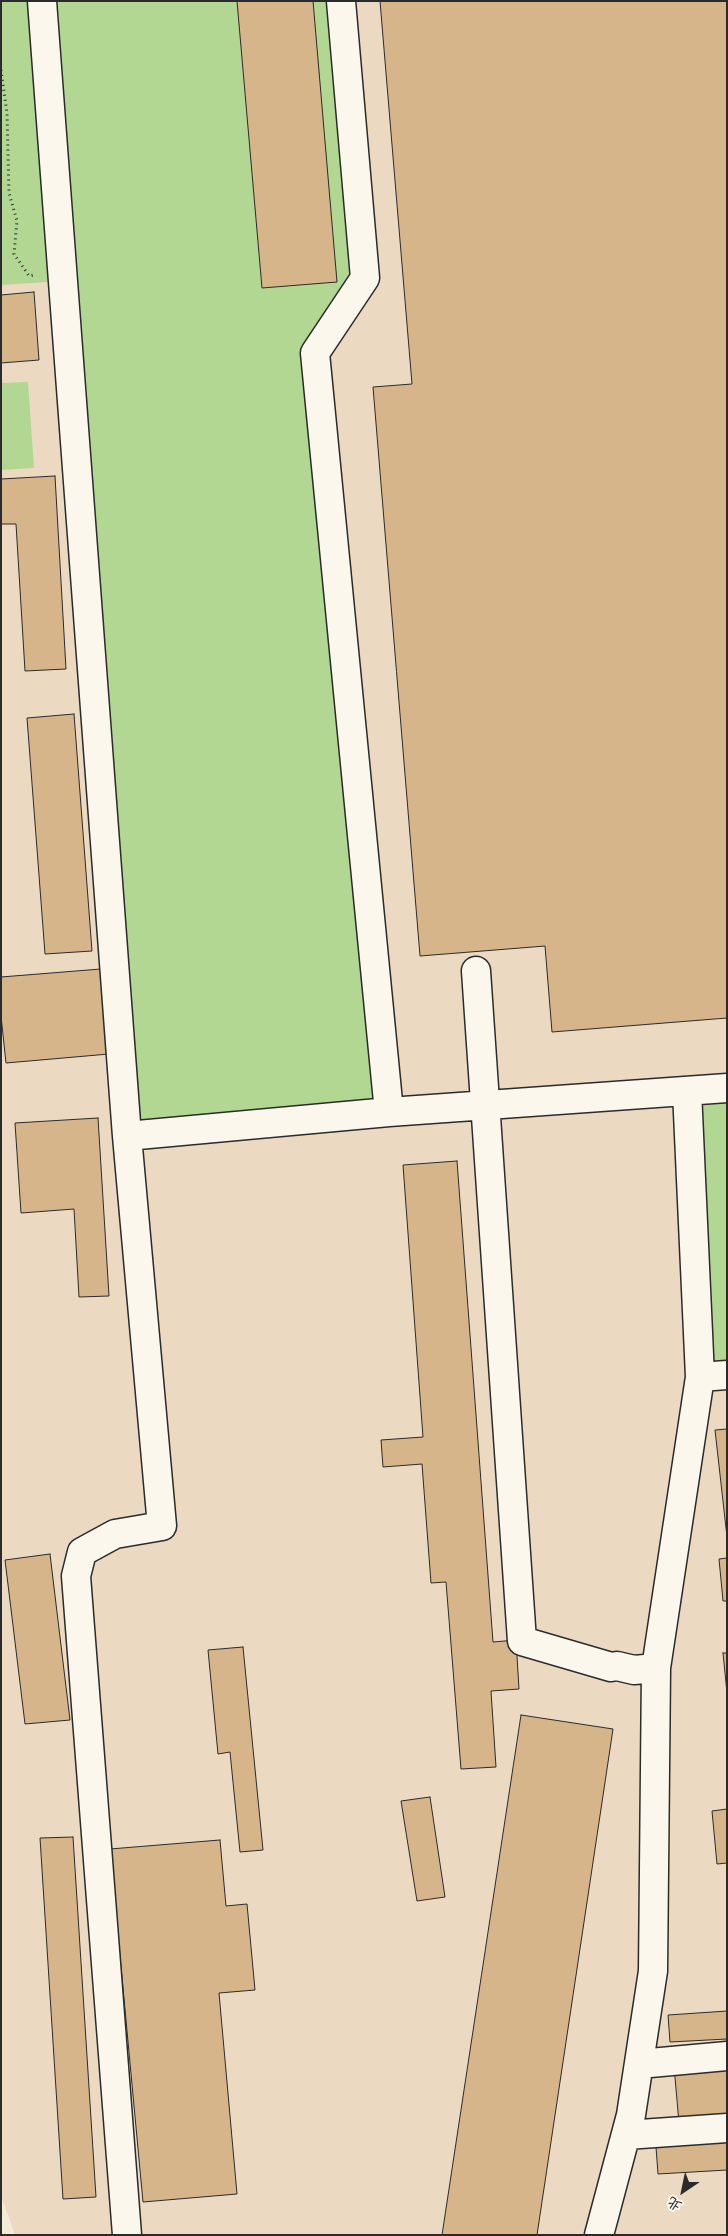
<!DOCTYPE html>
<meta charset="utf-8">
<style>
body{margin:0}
#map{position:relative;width:728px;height:2236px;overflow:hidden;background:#f4ead8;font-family:"Balsamiq Sans","LXGW WenKai TC",sans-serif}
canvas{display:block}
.frame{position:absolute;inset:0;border:2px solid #2b2b2b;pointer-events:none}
.north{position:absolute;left:658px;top:2166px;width:50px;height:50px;-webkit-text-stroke:4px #fbf7ec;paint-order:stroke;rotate:214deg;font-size:14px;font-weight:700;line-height:20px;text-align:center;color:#2b2b2b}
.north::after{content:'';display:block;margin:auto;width:18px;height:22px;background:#2b2b2b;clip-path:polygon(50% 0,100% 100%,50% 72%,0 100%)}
</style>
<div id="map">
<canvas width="728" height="2236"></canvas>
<div class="frame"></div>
<div class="north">北</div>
</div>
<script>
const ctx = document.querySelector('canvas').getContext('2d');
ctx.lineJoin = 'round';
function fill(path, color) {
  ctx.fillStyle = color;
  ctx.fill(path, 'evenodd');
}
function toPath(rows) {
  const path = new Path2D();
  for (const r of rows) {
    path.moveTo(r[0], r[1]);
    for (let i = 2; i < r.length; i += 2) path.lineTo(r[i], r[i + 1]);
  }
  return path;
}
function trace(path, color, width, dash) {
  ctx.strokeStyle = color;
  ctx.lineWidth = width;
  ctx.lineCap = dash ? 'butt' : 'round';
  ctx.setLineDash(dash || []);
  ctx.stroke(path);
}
fill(toPath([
 [1,1,727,1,727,2235,15,2235,1,2196]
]), '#ebdac1');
fill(toPath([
 [1,1,341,1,365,278,315,353,389,1112,127,1136,63,281,1,285],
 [28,382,34,468,1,470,1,383],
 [727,1088,727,1375,700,1377,687,1091]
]), '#b1d792');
const building = toPath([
 [237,1,313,1,337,282,262,288,237,1],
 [380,1,727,1,727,1018,552,1032,545,946,420,956,373,387,412,384,380,1],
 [34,292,39,360,1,363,1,295,34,292],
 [55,476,66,669,25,671,16,524,1,524,1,479,55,476],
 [74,714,92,951,45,954,27,718,74,714],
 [101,969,109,1054,6,1063,1,1016,1,977,101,969],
 [98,1118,109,1296,79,1297,74,1209,21,1213,15,1123,98,1118],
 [457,1161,493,1642,516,1640,519,1689,491,1691,496,1767,461,1769,446,1582,431,1583,422,1464,383,1467,381,1440,423,1437,403,1165,457,1161],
 [727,1429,727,1537,715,1430,727,1429],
 [50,1554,70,1720,25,1724,5,1560,50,1554],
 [727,1558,727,1601,723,1601,719,1559,727,1558],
 [243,1647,263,1850,240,1852,230,1752,218,1754,208,1650,243,1647],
 [723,1653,727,1653,727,1693,723,1653],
 [521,1715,613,1729,537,2235,442,2235,521,1715],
 [430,1797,445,1897,417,1901,401,1801,430,1797],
 [727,1809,727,1863,717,1864,712,1811,727,1809],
 [73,1837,96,2197,63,2199,40,1838,73,1837],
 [220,1840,226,1906,247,1904,255,1990,219,1993,237,2194,143,2202,110,1849,220,1840],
 [727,2011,727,2039,670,2042,668,2015,727,2011],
 [727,2062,727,2119,679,2123,674,2066,727,2062],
 [727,2142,727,2170,658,2174,656,2147,727,2142]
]);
fill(building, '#d7b58a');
trace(building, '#2b2b2b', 1);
const minor = toPath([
 [42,1,127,1136,162,1526,115,1534,82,1552,76,1576,127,2235],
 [341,1,365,278,315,353,389,1112,727,1088],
 [476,971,522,1641,611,1667,617,1666,634,1670,656,1668],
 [687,1091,700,1377],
 [127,1136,389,1112],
 [639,2064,727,2056],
 [626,2135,727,2128],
 [599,2235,631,2115,653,1971,656,1668,700,1377,727,1375]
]);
trace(minor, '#2b2b2b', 31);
trace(toPath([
 [1,70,7,113,9,193,17,221,14,254,29,276,34,275]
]), '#2b2b2b', 3, [1, 4]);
trace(minor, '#fbf7ec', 28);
</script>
